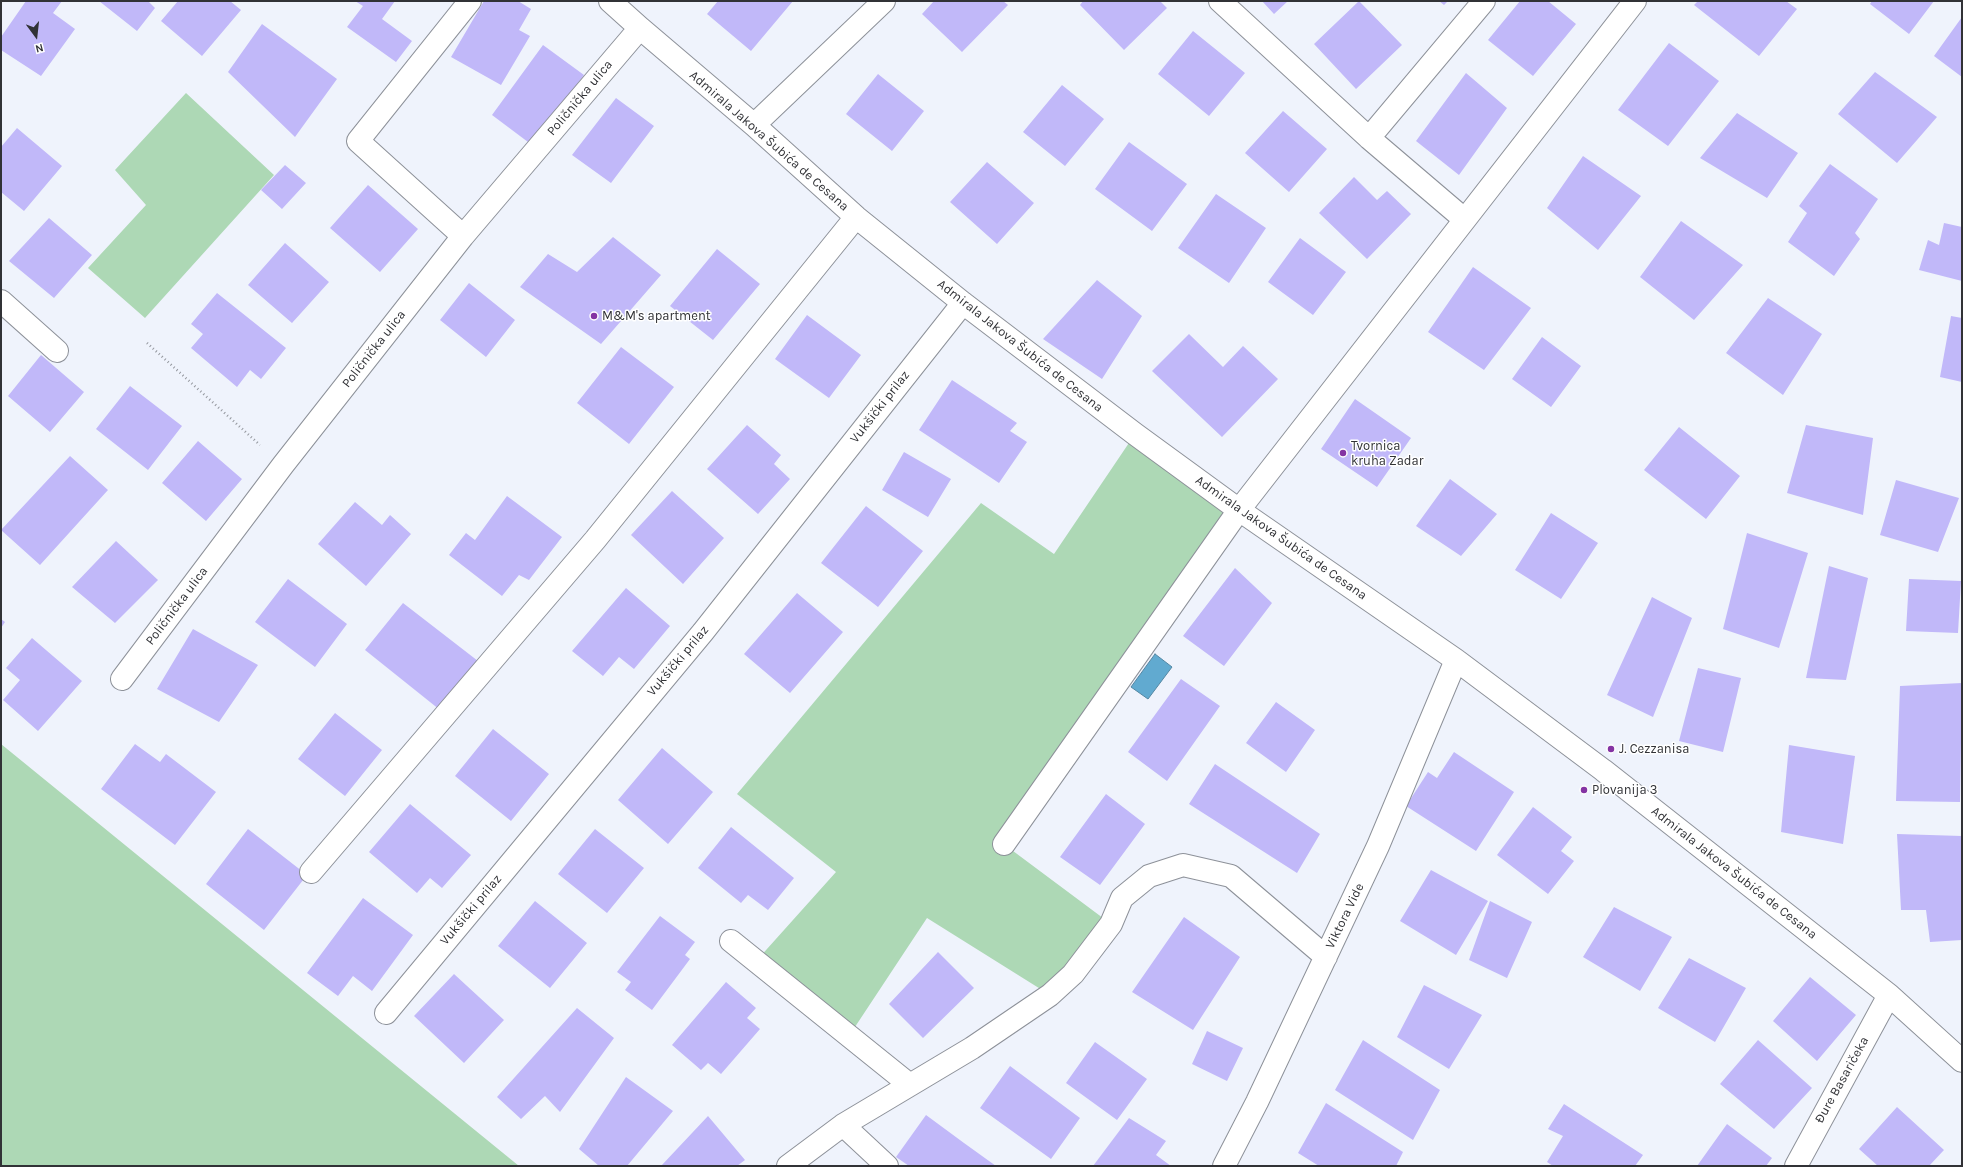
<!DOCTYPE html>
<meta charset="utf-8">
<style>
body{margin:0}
#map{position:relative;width:1963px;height:1167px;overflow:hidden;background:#eff3fc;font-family:Karla,sans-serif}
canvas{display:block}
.frame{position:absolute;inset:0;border:2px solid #313236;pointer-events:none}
.north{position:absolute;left:16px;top:16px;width:40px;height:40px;-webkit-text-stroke:3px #fff;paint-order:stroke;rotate:165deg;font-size:11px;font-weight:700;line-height:16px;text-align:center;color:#313236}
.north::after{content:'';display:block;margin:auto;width:14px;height:18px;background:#313236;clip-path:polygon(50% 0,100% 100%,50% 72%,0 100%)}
</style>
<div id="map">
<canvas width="1963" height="1167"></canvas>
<div class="frame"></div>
<div class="north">N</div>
</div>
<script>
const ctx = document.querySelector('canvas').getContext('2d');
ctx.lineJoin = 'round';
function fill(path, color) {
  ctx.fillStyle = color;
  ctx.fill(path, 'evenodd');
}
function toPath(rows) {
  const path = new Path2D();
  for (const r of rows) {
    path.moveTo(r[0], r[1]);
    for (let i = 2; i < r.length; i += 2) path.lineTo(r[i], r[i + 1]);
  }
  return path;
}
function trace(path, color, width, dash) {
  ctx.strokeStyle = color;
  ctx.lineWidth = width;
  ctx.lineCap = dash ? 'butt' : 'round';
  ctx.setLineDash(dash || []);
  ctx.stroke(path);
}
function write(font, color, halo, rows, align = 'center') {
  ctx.font = font + ' Karla,sans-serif';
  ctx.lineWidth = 3;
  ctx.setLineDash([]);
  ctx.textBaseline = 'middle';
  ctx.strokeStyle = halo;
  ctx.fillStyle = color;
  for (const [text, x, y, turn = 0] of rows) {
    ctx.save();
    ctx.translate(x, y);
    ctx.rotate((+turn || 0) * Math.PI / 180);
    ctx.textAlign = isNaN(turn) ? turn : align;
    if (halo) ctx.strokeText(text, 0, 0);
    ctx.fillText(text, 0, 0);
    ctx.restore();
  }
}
fill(toPath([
 [186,93,274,175,145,318,88,268,146,205,115,170],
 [1135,434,1239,510,1005,845,1111,924,1050,995,927,918,849,1036,758,959,836,872,737,794,981,503,1054,554],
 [1,744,519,1166,1,1166]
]), '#add8b5');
const water = toPath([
 [1155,654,1172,667,1148,699,1131,687,1155,654]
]);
fill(water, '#61aad0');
trace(water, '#5386a2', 1);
fill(toPath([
 [26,1,62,1,53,13,75,29,41,76,1,50,1,37],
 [99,1,148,1,155,8,137,31],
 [178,1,230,1,241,10,202,56,161,21],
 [355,1,395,1,382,19,412,41,396,62,347,27,363,6],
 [484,1,518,1,531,9,519,30,530,36,501,85,451,57],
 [718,1,793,1,751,51,707,14],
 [934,1,1003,1,1008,5,962,52,922,14],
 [1083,1,1160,1,1167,8,1124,50,1080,5],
 [1262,1,1288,1,1274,14],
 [1359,1,1402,45,1356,89,1314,44],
 [1439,1,1448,1,1444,5],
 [1520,1,1548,1,1576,24,1533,76,1488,40],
 [1698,1,1786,1,1797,9,1759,56,1694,5],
 [1872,1,1934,1,1909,34,1870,4],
 [1962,17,1962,77,1934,56],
 [262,24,337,79,295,137,228,72],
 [1193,31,1245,73,1209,116,1158,74],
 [1669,43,1719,81,1668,146,1618,110],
 [543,45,584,75,532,145,492,115],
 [1875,72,1937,117,1897,163,1838,114],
 [1466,73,1507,108,1459,175,1416,141],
 [878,74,924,111,892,151,846,114],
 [1062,85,1104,119,1065,166,1023,132],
 [616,98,654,126,611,183,572,155],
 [1283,111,1327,149,1289,192,1245,153],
 [1737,113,1798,153,1767,198,1700,158],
 [17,128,62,166,24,211,1,192,1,147],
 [1129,142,1187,184,1152,231,1095,189],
 [1583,156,1641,196,1598,250,1547,208],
 [987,162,1034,203,997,244,950,202],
 [1830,164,1878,199,1855,233,1860,239,1834,276,1788,242,1807,213,1799,206],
 [285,165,306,183,282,209,261,190],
 [1354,177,1377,200,1387,191,1411,214,1367,259,1319,213],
 [368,185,418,229,380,272,330,228],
 [1216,194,1266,228,1229,283,1178,248],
 [49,218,92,255,54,298,9,261],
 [1681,221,1743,265,1694,320,1640,277],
 [1944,223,1962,227,1962,281,1919,270,1928,240,1939,245],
 [613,237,661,275,601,344,520,287,548,254,577,272],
 [1300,238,1346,272,1313,315,1268,282],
 [285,243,329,282,292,323,248,285],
 [717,249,760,284,713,340,670,306],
 [1473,267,1531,308,1484,370,1428,332],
 [1097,280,1142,316,1102,379,1043,339],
 [469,283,515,320,486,357,440,320],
 [217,293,286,348,261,379,250,370,237,387,191,348,203,334,191,324],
 [1768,298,1822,334,1783,395,1726,353],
 [807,315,861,355,829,398,775,359],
 [1951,316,1962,318,1962,382,1940,377],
 [1189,334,1223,367,1243,346,1278,379,1222,437,1152,371],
 [1542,337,1581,366,1551,407,1512,379],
 [621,347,674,387,629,444,577,403],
 [41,355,84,392,50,432,8,396],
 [952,380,1017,423,1010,431,1027,442,999,483,919,430],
 [130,386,182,426,148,470,96,429],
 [1355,399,1411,438,1377,487,1321,449],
 [747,425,781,455,774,464,790,479,758,514,707,469],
 [1806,425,1873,438,1863,515,1787,493],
 [1679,427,1740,476,1706,519,1644,470],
 [198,441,242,479,206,521,162,483],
 [904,452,951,479,928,517,882,490],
 [70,456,108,490,40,565,1,530],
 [1450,479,1497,514,1461,556,1416,526],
 [1896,480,1959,498,1938,552,1880,535],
 [672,491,724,538,683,584,631,535],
 [507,496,562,537,529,580,519,575,502,596,449,555,466,533,475,540],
 [355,502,382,525,390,515,411,534,366,586,318,544],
 [866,506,923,551,878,607,821,563],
 [1551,513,1598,543,1561,599,1515,570],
 [1747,533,1808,553,1779,648,1723,629],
 [116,541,158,580,115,623,72,587],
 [1829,566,1868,578,1846,680,1806,678],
 [1235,568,1272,603,1224,666,1183,636],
 [288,579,347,624,315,667,255,622],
 [1909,579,1961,581,1958,633,1906,631],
 [626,588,670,626,634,669,619,657,603,676,572,651],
 [797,593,843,632,790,693,744,654],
 [1652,597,1692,618,1653,717,1607,695],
 [403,603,478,661,440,710,365,650],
 [1,619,5,622,1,628],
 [193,629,258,665,219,722,157,689],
 [32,638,82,681,38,731,3,700,20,680,6,668],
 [1698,668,1741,678,1723,752,1679,741],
 [1181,679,1220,706,1167,781,1128,752],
 [1962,683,1960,802,1896,801,1900,686],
 [1276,702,1315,730,1286,772,1246,743],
 [335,713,382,750,345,796,298,759],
 [493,729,549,774,511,821,455,776],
 [135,744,160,762,166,754,216,792,175,845,101,789],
 [1789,745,1855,756,1843,844,1781,832],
 [662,748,713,792,668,844,618,800],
 [1454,752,1514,792,1476,851,1406,806,1428,772,1437,778],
 [1215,764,1320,834,1297,873,1189,804],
 [1106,794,1145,824,1100,885,1060,857],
 [410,804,471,855,442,888,430,878,417,893,369,852],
 [1533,807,1572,837,1561,851,1574,861,1548,894,1497,855],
 [731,827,794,878,768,910,748,895,741,903,698,868],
 [248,829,307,875,264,930,206,884],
 [595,829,644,868,607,913,558,874],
 [1897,834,1962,836,1962,940,1930,942,1926,910,1901,910],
 [1431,870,1488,901,1456,955,1400,921],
 [363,898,413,935,372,991,353,976,338,996,307,973],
 [535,901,587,943,550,988,498,946],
 [1490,901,1532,922,1507,978,1469,960],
 [1614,907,1672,937,1640,991,1583,957],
 [660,916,695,942,685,955,690,959,652,1010,625,990,631,982,617,972],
 [1184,917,1240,957,1193,1030,1132,992],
 [938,952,974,988,923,1038,889,1004],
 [1689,958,1746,988,1715,1042,1658,1008],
 [454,974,504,1020,464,1063,414,1016],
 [1810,977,1856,1015,1817,1061,1773,1021],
 [726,982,756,1008,747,1018,760,1029,721,1074,708,1063,701,1070,672,1045],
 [1424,985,1482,1015,1449,1069,1397,1037],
 [577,1008,614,1038,560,1112,545,1096,521,1119,497,1097],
 [1207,1031,1243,1048,1227,1081,1192,1064],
 [1363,1040,1440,1090,1413,1140,1335,1090],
 [1758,1040,1812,1088,1774,1129,1720,1084],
 [1095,1042,1147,1079,1117,1120,1066,1083],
 [1010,1066,1080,1118,1051,1159,980,1108],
 [626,1077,673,1111,627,1166,599,1166,579,1149],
 [1326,1103,1403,1152,1396,1166,1319,1166,1298,1153],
 [1564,1104,1643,1155,1635,1166,1553,1166,1547,1162,1563,1136,1548,1129],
 [1897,1107,1944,1150,1929,1166,1878,1166,1859,1149],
 [926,1115,964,1143,996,1166,909,1166,896,1157],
 [708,1116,745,1160,737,1166,661,1166],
 [1129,1118,1166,1141,1156,1155,1171,1166,1093,1166],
 [1727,1124,1772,1158,1766,1166,1697,1166]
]), '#c1b8f9');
const minor = toPath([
 [610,1,640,28,754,125,856,217,963,303,1135,434,1239,510,1456,660,1603,770,1889,995,1962,1061],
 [1220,1,1369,138,1464,219],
 [754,125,884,1],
 [1369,138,1484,1],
 [463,236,358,141,470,1],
 [1,301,57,351],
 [122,679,283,465,463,236,640,28],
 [1004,844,1239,510,1635,1],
 [311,872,595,540,856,217],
 [731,941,910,1085],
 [386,1013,703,632,963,303],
 [843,1125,887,1166],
 [788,1166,843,1125,972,1048,1050,995,1073,974,1111,924,1122,898,1149,876,1183,865,1231,876,1326,957],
 [1224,1166,1257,1102,1378,846,1456,660],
 [1796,1166,1889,995]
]);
trace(minor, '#8d9199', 24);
trace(toPath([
 [147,343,260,445]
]), '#94979e', 2.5, [1, 3]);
trace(minor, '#fff', 22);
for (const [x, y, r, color] of [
 [594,316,4,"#8433a3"],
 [1343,453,4,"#8433a3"],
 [1611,749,4,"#8433a3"],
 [1584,790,4,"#8433a3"]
]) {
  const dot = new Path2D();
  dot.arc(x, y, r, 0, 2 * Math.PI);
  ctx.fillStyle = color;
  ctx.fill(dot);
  trace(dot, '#fff', 1.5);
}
write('13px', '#313236', '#fff', [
 ["Poličnička ulica",580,98,-50],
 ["Admirala Jakova Šubića de Cesana",769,141,41],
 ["Admirala Jakova Šubića de Cesana",1020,346,38],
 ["Poličnička ulica",374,349,-52],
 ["Vukšički prilaz",880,407,-52],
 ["Admirala Jakova Šubića de Cesana",1281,538,35],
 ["Poličnička ulica",177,606,-53],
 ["Vukšički prilaz",678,661,-50],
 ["Admirala Jakova Šubića de Cesana",1734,873,38],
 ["Vukšički prilaz",471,910,-50],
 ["Viktora Vide",1345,916,-64],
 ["Đure Basaričeka",1842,1080,-61]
]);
write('13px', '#313236', '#fff', [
 ["M&M's apartment",602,316],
 ["Tvornica",1351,446],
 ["kruha Zadar",1351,461],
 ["J. Cezzanisa",1619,749],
 ["Plovanija 3",1592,790]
], 'left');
</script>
